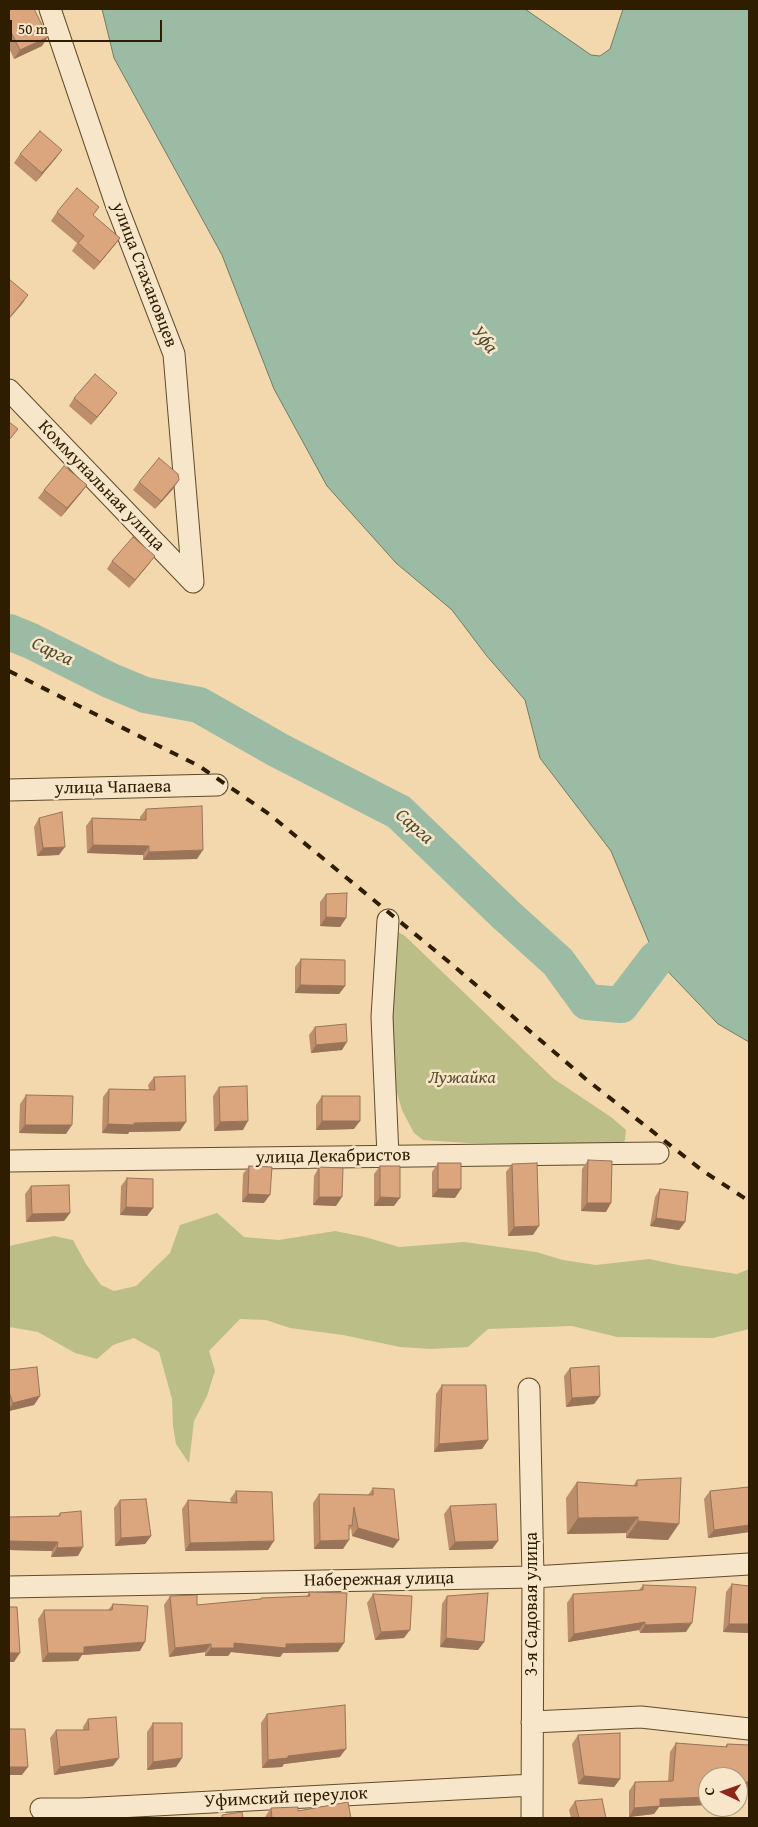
<!DOCTYPE html>
<meta charset="utf-8">
<style>
body{margin:0}
#map{position:relative;width:758px;height:1827px;overflow:hidden;background:#f2d8ac;font-family:"Gentium Book Plus",serif}
canvas{display:block}
.frame{position:absolute;inset:0;border:10px solid #2f1d00;pointer-events:none}
.north{position:absolute;left:698px;top:1767px;width:50px;height:50px;box-sizing:border-box;background:#f7e6c9;border:1px solid #a79679;border-radius:50%;rotate:273deg;font-size:14px;font-weight:700;line-height:20px;text-align:center;color:#2f1d00}
.north::after{content:'';display:block;margin:auto;width:18px;height:22px;background:#8f2418;clip-path:polygon(50% 0,100% 100%,50% 72%,0 100%)}
.scale{position:absolute;left:10px;top:20px;width:152px;height:22px;box-sizing:border-box;border:2px solid #2f1d00;border-top:0;padding-left:6px;font-size:15px;line-height:18px;white-space:nowrap;color:#2f1d00;-webkit-text-stroke:4px #f7e6c9;paint-order:stroke}
</style>
<div id="map">
<canvas width="758" height="1827"></canvas>
<div class="frame"></div>
<div class="north">С</div>
<div class="scale">50 m</div>
</div>
<script>
const ctx = document.querySelector('canvas').getContext('2d');
ctx.lineJoin = 'round';
function fill(path, color) {
  ctx.fillStyle = color;
  ctx.fill(path, 'evenodd');
}
function toPath(rows) {
  const path = new Path2D();
  for (const r of rows) {
    path.moveTo(r[0], r[1]);
    for (let i = 2; i < r.length; i += 2) path.lineTo(r[i], r[i + 1]);
  }
  return path;
}
function trace(path, color, width, dash) {
  ctx.strokeStyle = color;
  ctx.lineWidth = width;
  ctx.lineCap = dash ? 'butt' : 'round';
  ctx.setLineDash(dash || []);
  ctx.stroke(path);
}
function write(font, color, halo, rows, align = 'center') {
  ctx.font = font + ' "Gentium Book Plus",serif';
  ctx.lineWidth = 5;
  ctx.setLineDash([]);
  ctx.textBaseline = 'middle';
  ctx.strokeStyle = halo;
  ctx.fillStyle = color;
  for (const [text, x, y, turn = 0] of rows) {
    ctx.save();
    ctx.translate(x, y);
    ctx.rotate((+turn || 0) * Math.PI / 180);
    ctx.textAlign = isNaN(turn) ? turn : align;
    if (halo) ctx.strokeText(text, 0, 0);
    ctx.fillText(text, 0, 0);
    ctx.restore();
  }
}
fill(toPath([
 [398,932,405,936,554,1079,611,1117,626,1130,625,1140,621,1145,468,1143,423,1140,414,1133,402,1110,395,1086,392,1022,392,935],
 [217,1213,244,1237,279,1240,335,1231,365,1237,399,1247,464,1242,536,1252,563,1260,596,1265,649,1259,678,1265,737,1274,749,1269,749,1329,713,1338,617,1337,572,1326,488,1329,468,1347,431,1349,400,1347,343,1335,290,1328,266,1320,240,1319,209,1351,215,1371,207,1396,194,1421,189,1463,176,1444,173,1426,172,1399,159,1352,134,1338,113,1345,97,1359,75,1353,38,1332,9,1327,9,1246,54,1236,73,1240,86,1264,101,1285,114,1291,136,1286,170,1253,180,1225]
]), '#bcbe88');
const water = toPath([
 [102,9,525,9,591,55,600,56,610,49,623,9,749,9,749,1042,718,1024,656,959,611,851,540,758,525,700,486,655,452,610,396,563,327,486,274,389,222,255,114,58,102,9]
]);
fill(water, '#9cbba5');
trace(water, '#707c63', 1);
trace(toPath([
 [9,632,31,641,109,680,145,695,199,705,278,750,399,812,506,915,558,962,587,1002,621,1005,656,959,749,894]
]), '#9cbba5', 36);
const minor = toPath([
 [50,9,116,204,174,354,193,582],
 [9,390,193,582],
 [9,790,217,785],
 [388,1156,382,1017,388,920],
 [9,1161,658,1153],
 [529,1389,533,1577,532,1818],
 [9,1587,533,1577,749,1564],
 [532,1722,641,1717,749,1729],
 [41,1809,80,1809,532,1785]
]);
trace(minor, '#604c2b', 23);
trace(minor, '#f7e6c9', 21);
trace(toPath([
 [9,671,199,766,269,814,449,962,587,1080,703,1171,749,1201]
]), '#2f1d00', 4, [9, 9]);
fill(toPath([
 [9,9,42,46,14,59,9,48],
 [62,150,56,158,36,182,14,163,20,154],
 [57,212,93,215,120,238,114,246,94,270,72,251,77,243,51,221],
 [74,398,111,401,91,425,69,406],
 [139,482,173,489,155,509,133,490],
 [87,485,81,493,61,517,38,498,44,490],
 [112,561,149,564,129,588,107,569],
 [146,809,197,859,143,860,143,855,87,853,86,826,92,818,140,819,140,817],
 [39,818,59,855,37,856,34,827],
 [326,894,346,918,340,927,320,926,320,902],
 [301,959,345,986,339,994,295,993,295,967],
 [315,1027,342,1050,311,1053,309,1035],
 [154,1077,180,1131,129,1132,128,1134,102,1133,103,1097,109,1089,149,1090,148,1085],
 [219,1087,243,1130,214,1131,213,1096],
 [26,1095,66,1134,19,1133,20,1104],
 [322,1096,354,1129,316,1130,316,1105],
 [588,1160,606,1212,581,1211,582,1169],
 [438,1163,455,1198,432,1197,432,1172],
 [512,1164,533,1235,508,1236,506,1172],
 [249,1166,264,1203,242,1202,243,1174],
 [380,1166,394,1206,374,1206,374,1174],
 [319,1167,336,1206,313,1205,314,1176],
 [127,1178,153,1208,147,1216,120,1215,121,1186],
 [31,1186,70,1213,64,1221,26,1222,25,1194],
 [660,1189,685,1222,679,1230,650,1226,655,1197],
 [570,1368,600,1396,594,1404,566,1407,564,1376],
 [9,1370,40,1396,34,1405,9,1411],
 [442,1385,488,1440,482,1449,434,1452,436,1394],
 [637,1480,668,1540,626,1538,626,1533,567,1534,566,1498,577,1482,633,1486],
 [749,1487,749,1532,708,1538,704,1499,710,1491],
 [373,1488,399,1540,393,1548,352,1536,351,1528,349,1531,343,1549,314,1549,313,1503,319,1494,368,1495],
 [236,1491,268,1550,185,1551,182,1509,188,1500,231,1502,230,1499],
 [120,1500,151,1536,145,1544,115,1546,114,1508],
 [450,1506,498,1541,492,1549,449,1550,444,1514],
 [60,1513,78,1556,51,1557,52,1551,9,1550,9,1517,58,1516],
 [732,1584,749,1586,749,1633,723,1632,726,1592],
 [643,1585,686,1632,640,1633,639,1630,568,1642,567,1603,573,1594,639,1590],
 [309,1592,338,1652,283,1653,280,1657,231,1652,228,1656,205,1656,205,1652,169,1657,164,1605,170,1596,197,1605,260,1599,261,1598,307,1596],
 [373,1594,404,1638,375,1640,367,1603],
 [447,1596,484,1642,478,1650,440,1647,442,1604],
 [113,1604,140,1651,82,1655,78,1661,42,1662,38,1619,44,1610,108,1610],
 [267,1714,340,1757,284,1764,282,1767,262,1768,261,1723],
 [88,1719,113,1766,54,1775,50,1738,56,1730,83,1730,83,1727],
 [153,1723,182,1758,176,1767,147,1770,147,1732],
 [578,1735,620,1779,614,1787,578,1784,572,1744],
 [676,1743,725,1747,727,1744,749,1745,749,1790,738,1790,708,1777,708,1805,659,1807,654,1814,629,1817,629,1791,635,1782,668,1781,670,1752],
 [575,1801,606,1818,571,1818,569,1810],
 [271,1808,298,1811,351,1818,265,1818,265,1817]
]), '#bc8e6c');
fill(toPath([
 [48,37,42,46,14,59,20,50],
 [62,150,56,158,36,182,42,173],
 [120,238,114,246,94,270,100,262],
 [28,295,22,304,9,319,9,318],
 [117,393,111,401,91,425,97,417],
 [179,480,173,489,155,509,161,501],
 [87,485,81,493,61,517,67,508],
 [155,556,149,564,129,588,135,580],
 [93,845,149,846,143,855,87,853],
 [65,847,59,855,37,856,43,848],
 [203,850,197,859,143,860,149,852],
 [326,917,346,918,340,927,320,926],
 [300,985,345,986,339,994,295,993],
 [347,1042,342,1050,311,1053,316,1045],
 [248,1121,243,1130,214,1131,220,1122],
 [322,1121,360,1121,354,1129,316,1130],
 [186,1122,180,1131,129,1132,128,1134,102,1133,108,1124],
 [25,1125,72,1125,66,1134,19,1133],
 [438,1189,461,1189,455,1198,432,1197],
 [248,1194,270,1195,264,1203,242,1202],
 [319,1197,342,1197,336,1206,313,1205],
 [380,1197,400,1198,394,1206,374,1206],
 [587,1203,611,1203,606,1212,581,1211],
 [126,1207,153,1208,147,1216,120,1215],
 [70,1213,64,1221,26,1222,32,1214],
 [656,1218,685,1222,679,1230,650,1226],
 [539,1226,533,1235,508,1236,514,1227],
 [40,1396,34,1405,9,1411,9,1409,13,1403],
 [600,1396,594,1404,566,1407,572,1398],
 [488,1440,482,1449,434,1452,439,1444],
 [638,1517,626,1533,567,1534,578,1518],
 [638,1521,679,1524,668,1540,626,1538],
 [749,1525,749,1532,708,1538,714,1530],
 [358,1528,399,1540,393,1548,352,1536],
 [151,1536,145,1544,115,1546,121,1538],
 [349,1540,343,1549,314,1549,320,1541],
 [9,1541,58,1542,52,1551,9,1550],
 [274,1541,268,1550,185,1551,190,1543],
 [498,1541,492,1549,449,1550,455,1542],
 [83,1547,78,1556,51,1557,57,1548],
 [645,1622,639,1630,568,1642,574,1634],
 [692,1623,686,1632,640,1633,645,1625],
 [729,1624,749,1624,749,1633,723,1632],
 [410,1630,404,1638,375,1640,381,1632],
 [446,1638,484,1642,478,1650,440,1647],
 [145,1642,140,1651,82,1655,78,1661,42,1662,48,1653,84,1647],
 [234,1643,286,1644,344,1643,338,1652,283,1653,280,1657,231,1652,228,1656,205,1656,211,1648],
 [211,1644,205,1652,169,1657,175,1648],
 [9,1653,20,1653,14,1662,9,1662],
 [346,1749,340,1757,284,1764,282,1767,262,1768,268,1760,288,1756],
 [119,1758,113,1766,54,1775,60,1767],
 [182,1758,176,1767,147,1770,153,1762],
 [9,1767,28,1767,22,1775,9,1775],
 [584,1776,620,1779,614,1787,578,1784],
 [738,1782,749,1782,749,1790,738,1790],
 [708,1797,708,1805,659,1807,654,1814,629,1817,634,1808,660,1799]
]), '#997458');
const building = toPath([
 [9,9,34,9,48,37,20,50,9,28,9,9],
 [40,131,62,150,42,173,20,154,40,131],
 [77,188,99,207,93,215,120,238,100,262,78,243,84,236,57,212,77,188],
 [9,279,28,295,9,318,9,279],
 [95,374,117,393,97,417,74,398,95,374],
 [9,422,18,429,9,440,9,422],
 [159,458,178,474,179,480,161,501,139,482,159,458],
 [64,466,87,485,67,508,44,490,64,466],
 [133,537,155,556,135,580,112,561,133,537],
 [202,806,203,850,149,852,149,846,93,845,92,818,146,820,146,809,202,806],
 [62,812,65,847,43,848,39,818,62,812],
 [347,893,346,918,326,917,326,894,347,893],
 [301,959,345,960,345,986,300,985,301,959],
 [346,1024,347,1042,316,1045,315,1027,346,1024],
 [185,1076,186,1122,134,1123,134,1125,108,1124,109,1089,155,1090,154,1077,185,1076],
 [247,1086,248,1121,220,1122,219,1087,247,1086],
 [26,1095,73,1096,72,1125,25,1125,26,1095],
 [322,1096,360,1096,360,1121,322,1121,322,1096],
 [588,1160,612,1161,611,1203,587,1203,588,1160],
 [438,1163,461,1163,461,1189,438,1189,438,1163],
 [537,1163,539,1226,514,1227,512,1164,537,1163],
 [249,1166,272,1167,270,1195,248,1194,249,1166],
 [380,1166,400,1166,400,1198,380,1197,380,1166],
 [319,1167,343,1168,342,1197,319,1197,319,1167],
 [127,1178,153,1179,153,1208,126,1207,127,1178],
 [69,1185,70,1213,32,1214,31,1186,69,1185],
 [660,1189,688,1192,685,1222,656,1218,660,1189],
 [599,1366,600,1396,572,1398,570,1368,599,1366],
 [37,1367,40,1396,13,1403,9,1392,9,1370,37,1367],
 [442,1385,486,1385,488,1440,439,1444,442,1385],
 [681,1478,679,1524,638,1521,638,1517,578,1518,577,1482,637,1486,637,1480,681,1478],
 [749,1487,749,1525,714,1530,710,1491,749,1487],
 [373,1488,394,1489,399,1540,358,1528,354,1507,352,1526,349,1525,349,1540,320,1541,319,1494,373,1495,373,1488],
 [236,1491,272,1492,274,1541,190,1543,188,1500,237,1503,236,1491],
 [146,1499,151,1536,121,1538,120,1500,146,1499],
 [496,1504,498,1541,455,1542,450,1506,496,1504],
 [81,1511,83,1547,57,1548,58,1542,9,1541,9,1517,60,1516,60,1513,81,1511],
 [732,1584,749,1586,749,1624,729,1624,732,1584],
 [643,1585,696,1587,692,1623,645,1625,645,1622,574,1634,573,1594,643,1590,643,1585],
 [309,1592,347,1593,344,1643,286,1644,286,1648,234,1643,234,1648,211,1648,211,1644,175,1648,170,1596,197,1595,197,1605,261,1599,261,1598,310,1596,309,1592],
 [488,1593,484,1642,446,1638,447,1596,488,1593],
 [373,1594,412,1596,410,1630,381,1632,373,1594],
 [113,1604,148,1606,145,1642,84,1647,84,1653,48,1653,44,1610,112,1610,113,1604],
 [9,1607,17,1607,20,1653,9,1653,9,1607],
 [345,1705,346,1749,288,1756,288,1758,268,1760,267,1714,345,1705],
 [116,1717,119,1758,60,1767,56,1730,89,1730,88,1719,116,1717],
 [153,1723,182,1723,182,1758,153,1762,153,1723],
 [9,1729,25,1729,28,1767,9,1767,9,1729],
 [620,1733,620,1779,584,1776,578,1735,620,1733],
 [676,1743,727,1747,727,1744,749,1745,749,1782,738,1782,738,1777,708,1777,708,1797,660,1799,660,1806,634,1808,635,1782,673,1781,676,1743],
 [602,1799,606,1818,579,1818,575,1801,602,1799],
 [348,1802,351,1818,272,1818,271,1808,298,1807,298,1811,348,1802],
 [242,1812,243,1818,222,1818,222,1815,242,1812]
]);
fill(building, '#dba57d');
trace(building, '#997458', 1);
write('18px', '#2f1d00', '#f7e6c9', [
 ["улица Стахановцев",144,275,69],
 ["Коммунальная улица",101,486,46],
 ["улица Чапаева",113,788,-1],
 ["улица Декабристов",333,1157,-1],
 ["Набережная улица",379,1580,-1],
 ["3-я Садовая улица",532,1604,-90],
 ["Уфимский переулок",286,1798,-3]
]);
write('italic 18px', '#594d29', '#f7e6c9', [
 ["Лужайка",462,1078]
]);
write('italic 19px', '#504c32', '#f7e6c9', [
 ["Уфа",484,340,52],
 ["Сарга",52,652,25],
 ["Сарга",414,827,41]
]);
</script>
